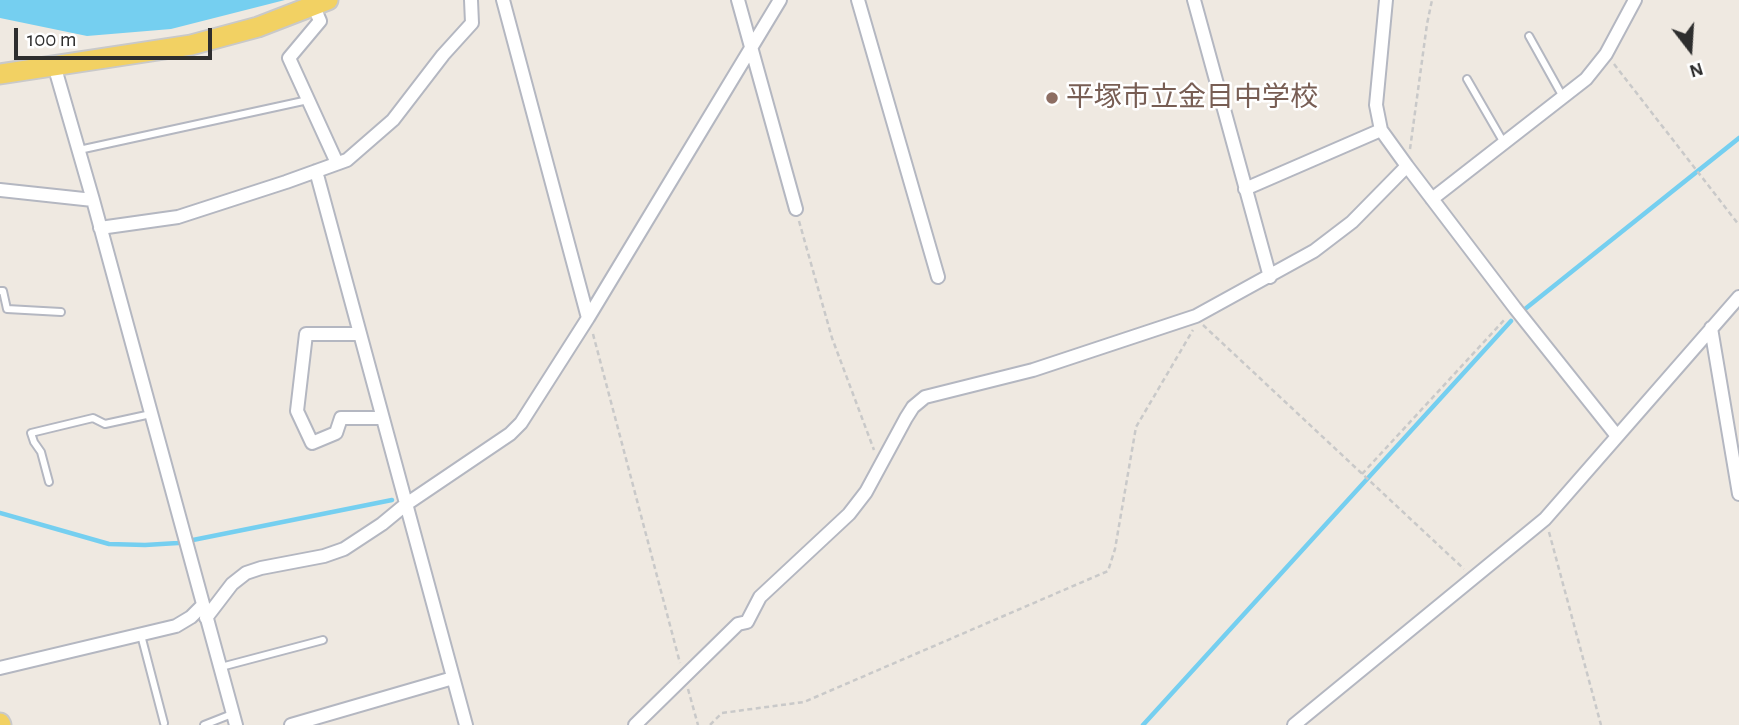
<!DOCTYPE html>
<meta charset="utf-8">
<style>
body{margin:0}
#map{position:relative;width:1739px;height:725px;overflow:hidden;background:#efe9e1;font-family:"Alegreya Sans",sans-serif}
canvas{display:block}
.north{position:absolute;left:1655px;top:14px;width:70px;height:70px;-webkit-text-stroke:5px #fff;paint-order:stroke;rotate:163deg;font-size:19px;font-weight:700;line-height:28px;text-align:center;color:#2e2e2e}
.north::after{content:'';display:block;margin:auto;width:24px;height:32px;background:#2e2e2e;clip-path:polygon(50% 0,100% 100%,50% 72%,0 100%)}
.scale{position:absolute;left:14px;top:28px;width:198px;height:32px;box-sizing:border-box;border:4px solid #2e2e2e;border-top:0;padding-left:9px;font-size:21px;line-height:24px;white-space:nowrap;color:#2e2e2e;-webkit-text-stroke:5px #fff;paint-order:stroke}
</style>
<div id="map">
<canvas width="1739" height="725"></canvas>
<div class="north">N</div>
<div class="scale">100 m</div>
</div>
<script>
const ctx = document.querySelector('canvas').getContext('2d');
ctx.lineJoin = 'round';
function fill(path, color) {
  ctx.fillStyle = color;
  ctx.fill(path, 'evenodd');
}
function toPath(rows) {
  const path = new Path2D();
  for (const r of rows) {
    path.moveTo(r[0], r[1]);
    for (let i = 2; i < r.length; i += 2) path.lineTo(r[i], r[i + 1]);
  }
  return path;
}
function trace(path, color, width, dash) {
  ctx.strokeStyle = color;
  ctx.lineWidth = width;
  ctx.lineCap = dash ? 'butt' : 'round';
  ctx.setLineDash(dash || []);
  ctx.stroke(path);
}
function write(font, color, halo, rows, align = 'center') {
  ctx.font = font + ' "Alegreya Sans","Noto Sans JP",sans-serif';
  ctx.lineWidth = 5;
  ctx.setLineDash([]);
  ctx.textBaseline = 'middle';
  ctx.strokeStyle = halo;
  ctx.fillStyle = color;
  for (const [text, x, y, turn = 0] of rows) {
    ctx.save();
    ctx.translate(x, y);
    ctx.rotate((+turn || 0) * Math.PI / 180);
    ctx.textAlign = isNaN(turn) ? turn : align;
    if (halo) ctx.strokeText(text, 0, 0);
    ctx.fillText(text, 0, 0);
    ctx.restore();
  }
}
fill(toPath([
 [0,0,285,0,171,29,87,36,0,18]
]), '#75cff0');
trace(toPath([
 [1525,309,1739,138],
 [0,513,109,544,145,545,178,543,392,500],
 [1143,725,1511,321]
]), '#75cff0', 4.5);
const lane = toPath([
 [1529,36,1563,97],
 [1467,79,1504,143],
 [79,150,308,100],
 [0,291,3,291,7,309,61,312],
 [49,482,41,452,34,442,31,433,93,418,105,424,151,414],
 [141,635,164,723],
 [221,667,323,640],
 [204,725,232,714]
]);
const street = toPath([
 [503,0,588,318],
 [738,0,796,209],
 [858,0,938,277],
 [1194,0,1270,277],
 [1386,0,1376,105,1381,130,1407,166,1515,308,1617,436],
 [314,7,320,21,289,58,337,163],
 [54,65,93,200,236,725],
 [316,171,466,725],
 [1245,189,1381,130],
 [0,190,93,200],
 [1432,199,1586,79,1606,54,1635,0],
 [100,228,178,217,286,182,347,160,393,120,443,55,472,23,471,0],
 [1711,328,1739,494],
 [359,334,306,334,297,411,312,443,336,433,341,418,381,418],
 [206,618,232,584,246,573,261,568,324,556,344,549,382,524,405,505,510,434,521,423,588,318,780,0],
 [0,668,176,626,191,617,202,606],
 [291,725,453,678],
 [635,725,738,624,747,622,760,597,849,514,866,492,906,418,913,407,925,397,1033,370,1196,316,1314,251,1352,222,1407,166],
 [1294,725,1545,519,1739,297]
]);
const primary = toPath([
 [0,74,191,45,258,27,328,0],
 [0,723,1,725]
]);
trace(lane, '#b4b7c1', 10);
trace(street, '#b4b7c1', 16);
trace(primary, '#c9c9c9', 23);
trace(toPath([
 [1614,64,1739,225],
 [1410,149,1427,24,1432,0],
 [799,221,832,338,874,450],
 [1203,325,1464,569],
 [593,334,680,663],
 [1362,474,1506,318],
 [1549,532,1601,725],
 [688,689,698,725],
 [710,725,722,713,804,702,1108,571,1115,549,1136,427,1193,330]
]), '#c9c9c9', 2.5, [5, 3.5]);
trace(lane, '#fff', 6);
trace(street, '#fff', 12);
trace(primary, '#f2d163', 19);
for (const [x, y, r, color] of [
 [1052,98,7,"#8d6e63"]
]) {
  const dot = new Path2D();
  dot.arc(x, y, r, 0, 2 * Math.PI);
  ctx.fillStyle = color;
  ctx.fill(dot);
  trace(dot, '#fff', 2.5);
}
write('28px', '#785e54', '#fff', [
 ["平塚市立金目中学校",1066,98]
], 'left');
</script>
